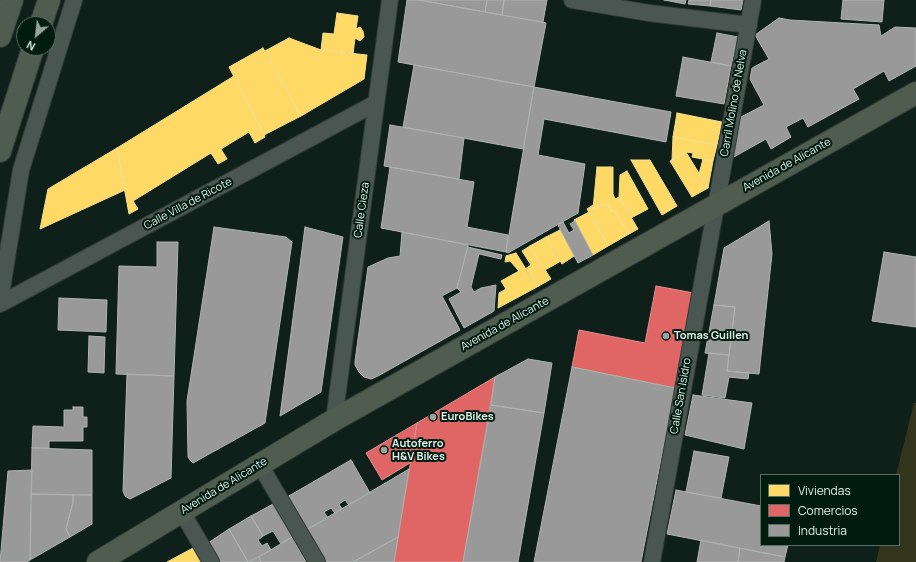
<!DOCTYPE html>
<style>
body{margin:0}
#map{position:relative;width:916px;height:562px;overflow:hidden;background:#0f1f19;font-family:Manrope,sans-serif}
canvas{display:block}
.legend{position:absolute;left:760px;top:474px;width:140px;height:72px;box-sizing:border-box;background:#011b11;border:1px solid #5a7067;margin:0;padding:5px 7px;list-style:none;font-size:12px;color:#dfefe7}
.legend li{display:flex;align-items:center;gap:8px;height:20px}
.legend b{width:20px;border:1px solid #5a7067}
.north{position:absolute;left:16px;top:16px;width:40px;height:40px;box-sizing:border-box;background:#011b11;border:1px solid #5a7067;border-radius:50%;rotate:208deg;font-size:11px;font-weight:700;line-height:16px;text-align:center;color:#dfefe7}
.north::after{content:'';display:block;margin:auto;width:14px;height:18px;background:#96a69f;clip-path:polygon(50% 0,100% 100%,50% 72%,0 100%)}
</style>
<div id="map">
<canvas width="916" height="562"></canvas>
<ul class="legend">
<li><b style="height:11px;background:#ffd966"></b>Viviendas</li>
<li><b style="height:11px;background:#e06666"></b>Comercios</li>
<li><b style="height:11px;background:#999"></b>Industria</li>
</ul>
<div class="north">N</div>
</div>
<script>
const ctx = document.querySelector('canvas').getContext('2d');
ctx.lineJoin = 'round';
function fill(path, color) {
  ctx.fillStyle = color;
  ctx.fill(path, 'evenodd');
}
function toPath(rows) {
  const path = new Path2D();
  for (const r of rows) {
    path.moveTo(r[0], r[1]);
    for (let i = 2; i < r.length; i += 2) path.lineTo(r[i], r[i + 1]);
  }
  return path;
}
function trace(path, color, width, dash) {
  ctx.strokeStyle = color;
  ctx.lineWidth = width;
  ctx.lineCap = dash ? 'butt' : 'round';
  ctx.setLineDash(dash || []);
  ctx.stroke(path);
}
function write(font, color, halo, rows, align = 'center') {
  ctx.font = font + ' Manrope,sans-serif';
  ctx.lineWidth = 4;
  ctx.setLineDash([]);
  ctx.textBaseline = 'middle';
  ctx.strokeStyle = halo;
  ctx.fillStyle = color;
  for (const [text, x, y, turn = 0] of rows) {
    ctx.save();
    ctx.translate(x, y);
    ctx.rotate((+turn || 0) * Math.PI / 180);
    ctx.textAlign = isNaN(turn) ? turn : align;
    if (halo) ctx.strokeText(text, 0, 0);
    ctx.fillText(text, 0, 0);
    ctx.restore();
  }
}
fill(toPath([
 [914,403,916,403,916,562,876,562,880,545,899,545,899,475,896,475]
]), '#34351d');
const homes = toPath([
 [337,13,358,16,356,29,360,27,363,31,364,37,360,41,355,38,353,54,321,50,323,33,334,34,337,13],
 [289,38,321,50,367,55,364,79,301,116,265,51,289,38],
 [263,48,301,116,264,135,229,67,263,48],
 [234,76,265,137,255,143,249,132,221,149,227,159,218,164,211,153,133,201,138,209,129,214,117,148,234,76],
 [677,113,722,122,717,145,673,137,677,113],
 [673,137,717,145,713,161,692,157,693,153,686,152,672,160,673,137],
 [117,148,125,190,40,229,48,189,117,148],
 [686,152,708,188,692,197,670,161,686,152],
 [703,159,713,161,708,188,699,174,703,159],
 [631,160,650,160,677,206,662,215,631,160],
 [597,167,613,167,613,194,615,199,619,197,638,229,629,234,614,210,611,211,607,203,593,209,597,167],
 [627,171,648,209,631,218,619,197,620,175,627,171],
 [607,203,611,211,614,210,629,234,608,246,587,209,593,205,593,209,607,203],
 [589,212,608,246,593,255,574,220,589,212],
 [560,230,574,256,562,264,546,237,560,230],
 [546,237,561,261,545,270,530,246,546,237],
 [530,246,551,279,537,287,525,269,531,265,522,251,530,246],
 [516,253,537,287,498,308,499,293,506,289,501,281,519,271,510,261,505,262,506,256,516,253],
 [193,548,201,562,167,562,193,548]
]);
fill(homes, '#ffd966');
trace(homes, '#f5e08d', 1);
const shops = toPath([
 [656,286,694,293,675,388,572,367,579,330,645,343,656,286],
 [495,377,463,562,394,562,417,423,495,377],
 [417,423,410,463,382,480,366,453,417,423]
]);
fill(shops, '#e06666');
trace(shops, '#e08f8d', 1);
const industry = toPath([
 [407,0,419,0,546,23,534,87,398,62,407,0],
 [419,0,487,0,485,12,419,0],
 [487,0,504,0,502,15,485,12,487,0],
 [504,0,547,0,543,22,502,15,504,0],
 [664,0,686,0,685,4,664,0],
 [689,0,711,0,710,6,688,4,689,0],
 [711,0,743,0,741,10,710,6,711,0],
 [843,0,884,0,882,22,841,19,843,0],
 [779,18,790,20,879,25,881,36,895,27,916,28,916,66,889,81,884,71,853,89,859,99,808,127,803,118,786,127,791,137,771,149,766,139,732,158,741,117,764,105,750,79,752,68,769,59,755,35,779,18],
 [717,33,738,37,731,66,711,62,717,33],
 [683,57,731,66,724,104,676,96,683,57],
 [414,65,534,87,523,149,403,127,414,65],
 [534,87,671,112,666,142,544,119,538,155,585,164,578,213,508,253,506,252,534,87],
 [390,125,464,138,459,179,384,166,390,125],
 [390,167,474,182,467,227,508,235,506,252,381,228,390,167],
 [575,221,593,255,578,263,558,225,563,222,569,233,574,230,570,224,575,221],
 [769,221,772,254,759,374,727,371,735,307,714,305,724,248,769,221],
 [214,227,286,237,292,242,265,423,193,463,190,460,188,457,187,401,214,227],
 [305,227,343,237,321,392,280,416,305,227],
 [402,232,468,245,457,288,442,296,460,330,378,376,371,379,364,377,359,372,355,365,355,361,368,267,388,258,400,256,402,232],
 [157,242,178,242,174,376,116,374,119,266,157,267,157,242],
 [468,247,502,255,501,259,479,254,471,287,474,292,481,288,496,285,494,311,464,328,449,299,461,292,457,288,468,247],
 [884,252,916,257,916,327,872,321,884,252],
 [59,298,107,300,106,332,58,330,59,298],
 [714,305,735,307,729,355,705,353,714,305],
 [89,336,105,337,104,373,88,372,89,336],
 [709,353,729,355,727,371,749,373,748,379,729,377,725,398,702,395,709,353],
 [528,359,552,363,544,413,491,405,495,377,528,359],
 [572,367,675,388,641,562,534,562,572,367],
 [127,374,174,376,171,478,130,499,125,496,123,491,127,374],
 [693,395,752,403,744,449,685,435,693,395],
 [491,405,544,413,518,562,463,562,491,405],
 [73,407,83,407,83,417,87,417,87,427,83,427,83,441,49,441,49,448,32,448,33,426,64,427,64,410,73,410,73,407],
 [32,448,92,450,92,495,31,494,32,448],
 [694,451,729,457,721,498,686,492,694,451],
 [351,460,370,493,349,505,345,500,339,504,342,509,335,513,331,508,324,512,328,518,306,530,287,497,351,460],
 [409,469,398,537,353,562,325,562,306,530,409,469],
 [32,470,30,560,27,562,0,562,8,471,32,470],
 [676,490,761,506,761,545,788,545,785,557,667,534,676,490],
 [31,494,73,495,73,502,66,529,70,537,30,560,31,494],
 [73,495,92,495,92,524,70,537,66,529,73,502,73,495],
 [273,504,292,537,281,544,273,531,263,536,251,516,273,504],
 [251,516,263,536,258,540,262,546,267,543,271,550,248,562,229,529,251,516],
 [229,529,248,562,219,562,208,543,229,529],
 [292,537,306,562,261,562,259,557,292,537],
 [398,537,394,562,353,562,398,537],
 [701,540,740,548,738,562,697,562,701,540],
 [740,548,785,557,784,562,738,562,740,548],
 [259,557,261,562,249,562,259,557]
]);
fill(industry, '#999');
trace(industry, '#aeb3b0', 1);
const minor = toPath([
 [572,0,649,13,749,25],
 [0,301,21,170,74,0],
 [0,304,376,103],
 [334,420,390,0],
 [260,465,317,562],
 [182,512,211,562],
 [652,562,753,0]
]);
const primary = toPath([
 [41,24,49,0],
 [0,36,12,0],
 [0,151,33,48],
 [98,562,334,420,916,93]
]);
trace(minor, '#303b36', 18);
trace(primary, '#303b36', 24);
trace(minor, '#4a5651', 16);
trace(primary, '#4f5c50', 22);
for (const [x, y, r, color] of [
 [666,336,4,"#96a69f"],
 [433,417,4,"#96a69f"],
 [384,450,4,"#96a69f"]
]) {
  const dot = new Path2D();
  dot.arc(x, y, r, 0, 2 * Math.PI);
  ctx.fillStyle = color;
  ctx.fill(dot);
  trace(dot, '#011b11', 1.5);
}
write('11px', '#dfefe7', '#011b11', [
 ["Carril Molino de Nelva",734,103,-80],
 ["Avenida de Alicante",787,165,-29],
 ["Calle Villa de Ricote",188,204,-28],
 ["Calle Cieza",362,210,-82],
 ["Avenida de Alicante",505,324,-29],
 ["Calle San Isidro",681,396,-80],
 ["Avenida de Alicante",224,486,-31]
]);
write('bold 11px', '#dfefe7', '#011b11', [
 ["Tomas Guillen",674,336],
 ["EuroBikes",441,417],
 ["Autoferro",392,444],
 ["H&V Bikes",392,457]
], 'left');
</script>
